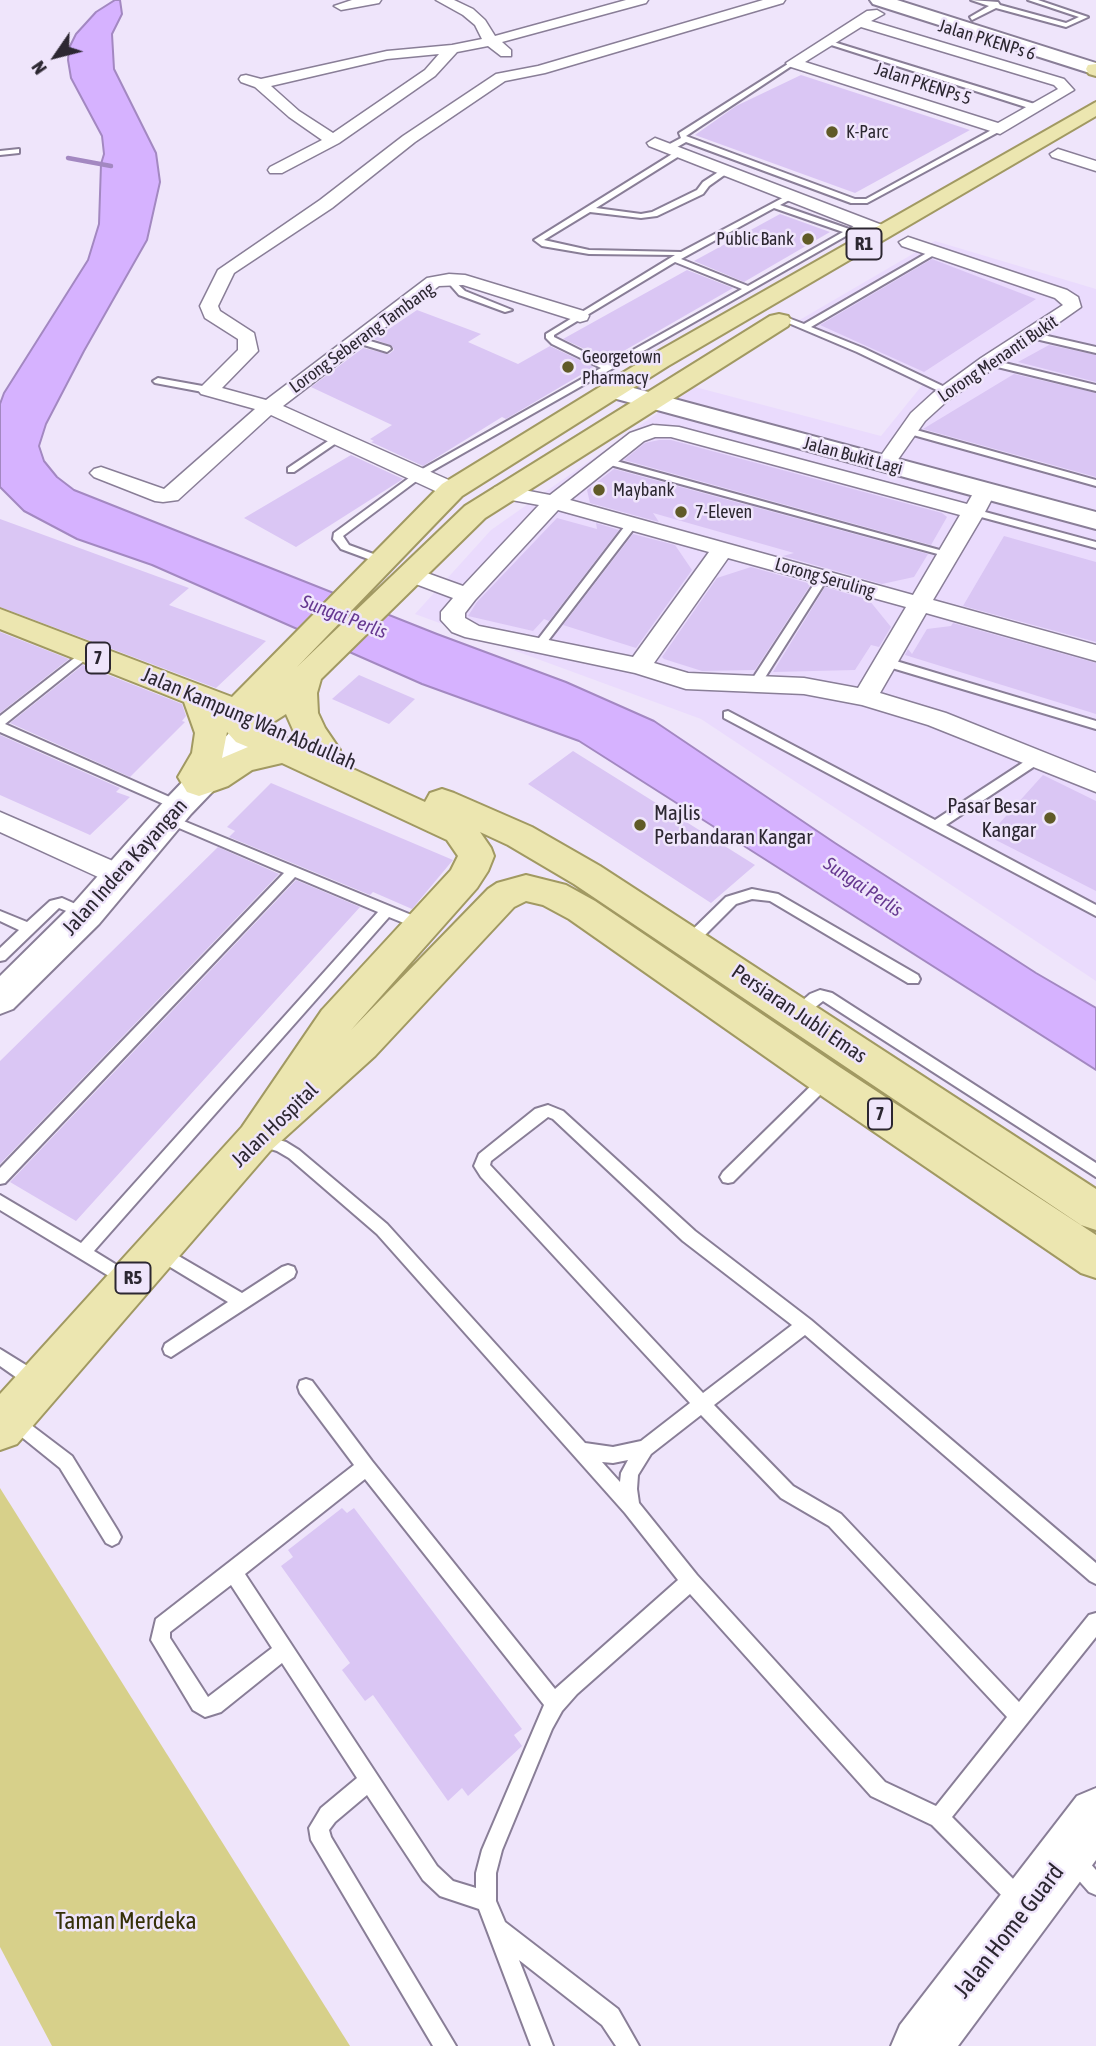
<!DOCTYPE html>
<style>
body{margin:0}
#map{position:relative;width:1096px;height:2046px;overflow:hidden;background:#efe5fb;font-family:"Asap Condensed",sans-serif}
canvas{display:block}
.north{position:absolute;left:21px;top:21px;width:70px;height:70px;-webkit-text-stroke:5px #efe5fb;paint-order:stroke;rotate:235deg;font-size:19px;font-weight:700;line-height:28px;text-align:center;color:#2c2731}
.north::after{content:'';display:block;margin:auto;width:24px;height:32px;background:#2c2731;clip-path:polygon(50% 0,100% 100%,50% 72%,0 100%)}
</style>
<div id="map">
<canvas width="1096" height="2046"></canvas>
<div class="north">N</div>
</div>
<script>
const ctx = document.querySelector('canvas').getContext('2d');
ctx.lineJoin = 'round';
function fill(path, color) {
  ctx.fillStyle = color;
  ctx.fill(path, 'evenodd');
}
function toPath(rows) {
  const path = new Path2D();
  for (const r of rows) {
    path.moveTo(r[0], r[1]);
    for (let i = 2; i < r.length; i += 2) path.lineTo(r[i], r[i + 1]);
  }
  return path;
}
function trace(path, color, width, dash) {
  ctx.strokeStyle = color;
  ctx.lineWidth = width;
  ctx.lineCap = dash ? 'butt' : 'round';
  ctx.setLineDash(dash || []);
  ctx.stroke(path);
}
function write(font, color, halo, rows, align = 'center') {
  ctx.font = font + ' "Asap Condensed",sans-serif';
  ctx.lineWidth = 5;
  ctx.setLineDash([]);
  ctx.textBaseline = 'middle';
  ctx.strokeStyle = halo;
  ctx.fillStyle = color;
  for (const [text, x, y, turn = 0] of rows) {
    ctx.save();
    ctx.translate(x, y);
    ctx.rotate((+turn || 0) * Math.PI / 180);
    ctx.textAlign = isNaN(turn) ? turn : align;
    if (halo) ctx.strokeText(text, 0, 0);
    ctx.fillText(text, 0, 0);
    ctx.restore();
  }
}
fill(toPath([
 [935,241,1096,289,1096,981,701,719,415,614,491,530,695,387,881,436,928,378,791,325]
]), '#eadbfd');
fill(toPath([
 [0,1488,350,2046,52,2046,0,1947]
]), '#d7d08a');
const water = toPath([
 [115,0,120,0,122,14,112,34,114,69,156,153,160,182,147,240,84,351,46,424,39,446,44,461,57,477,74,490,437,634,566,682,654,721,835,843,1036,973,1096,1008,1096,1070,579,741,422,684,152,565,77,539,24,511,0,487,0,404,4,393,88,260,99,224,101,164,104,154,102,136,71,78,68,60,69,48,76,34,96,12,115,0]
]);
fill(water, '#d6b2ff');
trace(water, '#a388c1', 2);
trace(toPath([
 [68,158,111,166]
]), '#a388c1', 4.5);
fill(toPath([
 [801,75,970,130,855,193,695,135,736,106],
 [780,214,830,232,744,282,694,261],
 [932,259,1036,299,924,372,820,325],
 [687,270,733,288,608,360,563,339],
 [417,310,481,334,468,342,518,364,550,346,594,367,506,419,502,417,423,466,371,442,374,441,370,439,392,425,311,387,363,348,389,354,394,350,392,346,374,339],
 [1049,345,1096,355,1096,382,1018,362],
 [1014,374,1096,393,1096,477,923,429],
 [659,440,671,440,942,513,947,517,931,545,624,460,645,443],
 [351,455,403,479,296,547,244,518],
 [614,469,928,554,914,577,882,584,783,556,794,553,653,513,659,522,590,503,587,490],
 [557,518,597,529,596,523,619,530,549,621,544,619,533,631,468,616,477,602],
 [0,519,189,588,169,605,266,641,216,688,0,607],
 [633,534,675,545,692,570,636,648,563,625],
 [1004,536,1096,562,1096,642,963,606],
 [751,567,811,584,755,670,702,671,664,659,662,657,717,578],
 [825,587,869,600,891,627,879,647,871,645,855,670,773,672],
 [953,623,1096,663,1096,714,905,655,908,649,912,654,927,629,951,626],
 [0,632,69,659,0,713],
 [83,665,182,704,186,716,182,721,185,722,130,777,10,723],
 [359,675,415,699,389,724,332,699],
 [0,735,120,788,116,792,130,797,90,835,0,795],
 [573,751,755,865,711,903,528,784],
 [1043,775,1096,801,1096,891,988,836],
 [271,783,453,860,412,909,373,892,370,895,229,837,235,831,227,827],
 [218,847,279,874,0,1164,0,1061],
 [296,880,360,907,76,1221,10,1182],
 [342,1508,347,1513,354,1508,522,1729,514,1735,522,1746,468,1796,462,1788,448,1801,373,1695,365,1701,342,1670,350,1663,281,1566,293,1557,288,1550]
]), '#dac6f4');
const lane = toPath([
 [971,0,998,2,1000,5,1066,23,1079,17,1028,0,1038,0,1088,17,1066,27,996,8,972,20,970,17,989,6,971,0],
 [827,40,1041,106,1042,108,1035,110,825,43,827,40],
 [791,62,796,63,686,136,855,199,866,199,997,127,1004,129,867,203,851,203,686,142,672,150,666,150,666,146,681,138,679,133,791,62],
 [19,149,19,153,0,155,0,151,19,149],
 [677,151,684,153,596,208,641,214,652,212,697,190,703,182,723,169,730,171,709,186,703,194,657,216,641,218,590,212,544,240,589,250,681,252,790,194,793,194,793,198,780,205,849,229,860,222,867,224,423,476,343,536,349,545,387,559,387,563,379,563,341,549,333,539,334,533,417,472,601,368,552,344,546,338,546,334,675,255,589,254,542,246,534,240,677,151],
 [774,208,843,232,748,286,681,259,774,208],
 [675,262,742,289,608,364,554,337,554,335,675,262],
 [932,250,939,252,811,327,863,348,951,390,951,394,945,394,857,352,779,319,783,316,804,324,932,250],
 [449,276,465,291,512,310,505,312,459,295,445,279,449,276],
 [1030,332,1096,347,1096,353,1027,337,1026,335,1030,332],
 [357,337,390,347,391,349,387,352,354,342,353,340,357,337],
 [988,359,1096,385,1096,391,985,364,983,362,988,359],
 [158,378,208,387,213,390,208,393,155,383,153,381,158,378],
 [909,428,1096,480,1096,486,906,433,906,429,909,428],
 [334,437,342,439,294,472,288,472,288,468,334,437],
 [603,459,609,459,954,554,949,557,945,556,603,463,603,459],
 [974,509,1096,542,1096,548,970,514,970,510,974,509],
 [632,521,636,522,636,526,544,646,536,646,536,642,628,522,632,521],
 [823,575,828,578,759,687,751,687,751,681,818,578,823,575],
 [86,649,92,653,90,656,5,724,183,803,185,806,183,809,175,809,0,732,0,716,86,649],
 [886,658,1096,721,1096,729,882,665,880,662,886,658],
 [728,711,935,820,1033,756,1041,756,1043,759,1041,762,946,825,1096,905,1096,916,724,718,724,712,728,711],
 [169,815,426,921,428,925,421,930,389,917,94,1251,133,1275,135,1280,133,1285,127,1287,0,1210,0,1195,81,1243,378,912,295,877,5,1183,0,1184,0,1168,284,873,165,822,163,819,165,816,169,815],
 [752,889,778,894,918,975,920,979,918,983,908,983,770,901,752,899,736,904,695,945,685,945,683,941,685,937,726,897,752,889],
 [62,898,91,911,93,914,91,917,86,919,59,908,5,960,0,961,0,948,19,930,0,921,0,911,27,922,50,901,62,898],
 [820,990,832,993,1096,1163,1096,1177,823,1001,803,1017,793,1017,791,1013,793,1009,810,994,820,990],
 [827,1073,832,1075,834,1079,832,1083,733,1182,728,1183,723,1182,720,1177,723,1172,822,1075,827,1073],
 [548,1105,563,1111,695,1231,811,1320,1096,1563,1096,1584,1090,1581,805,1335,714,1405,793,1486,841,1514,1019,1702,1089,1615,1096,1613,1096,1637,952,1817,1026,1892,1029,1899,1026,1906,1019,1909,1012,1906,932,1825,871,1796,690,1594,577,1694,562,1711,552,1729,502,1850,496,1873,496,1901,505,1922,618,2009,639,2046,616,2046,602,2025,519,1960,553,2046,531,2046,479,1909,440,1896,423,1880,367,1795,335,1822,329,1830,331,1837,456,2046,433,2046,311,1840,309,1828,321,1808,357,1778,282,1663,221,1712,205,1717,193,1710,151,1640,156,1619,354,1465,300,1393,298,1387,300,1381,306,1379,312,1381,372,1461,555,1689,678,1580,625,1513,377,1234,289,1158,277,1151,255,1144,253,1140,255,1136,260,1134,286,1142,299,1150,387,1224,585,1443,613,1447,641,1441,690,1403,481,1177,474,1166,479,1154,535,1109,548,1105],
 [548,1117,553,1119,683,1241,792,1325,703,1393,490,1165,491,1161,548,1117],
 [701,1415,781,1498,829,1526,1007,1717,936,1806,885,1782,697,1575,639,1503,637,1489,638,1475,651,1454,701,1415],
 [628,1460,621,1473,620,1482,602,1462,613,1463,628,1460],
 [365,1479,544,1705,482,1850,476,1873,476,1888,453,1881,437,1866,245,1574,365,1479],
 [231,1585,272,1648,208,1697,170,1638,170,1632,231,1585],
 [158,1244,242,1293,282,1267,288,1265,294,1267,296,1272,294,1277,171,1357,165,1354,163,1349,165,1344,228,1302,152,1256,150,1251,152,1246,158,1244],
 [0,1349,42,1375,44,1381,42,1387,36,1389,30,1387,0,1366,0,1349],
 [14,1412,72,1456,118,1531,121,1537,118,1543,112,1546,106,1543,60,1468,8,1426,6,1420,8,1414,14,1412],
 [1074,1850,1081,1853,1096,1870,1096,1895,1089,1892,1067,1867,1064,1860,1067,1853,1074,1850]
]);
const street = toPath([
 [352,0,381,0,379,3,341,10,334,6,352,0],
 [436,0,454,0,473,9,485,20,495,36,626,0,648,0,646,3,502,42,511,50,511,56,501,56,488,46,457,52,435,76,339,143,282,173,270,173,268,170,270,167,322,140,289,117,255,87,241,82,239,79,241,76,246,75,261,79,387,51,452,45,482,39,475,25,463,15,436,0],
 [439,54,425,70,333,133,299,111,271,86,387,59,439,54],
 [763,0,785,0,783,3,545,73,505,81,415,142,332,208,234,273,218,306,220,311,254,333,258,351,222,388,266,400,427,278,449,274,465,275,587,312,589,316,587,320,580,322,463,285,439,286,283,406,460,485,463,490,460,495,444,495,271,415,178,500,163,502,155,501,94,477,90,473,94,469,101,467,164,489,255,409,201,394,198,390,238,350,238,339,205,318,200,306,218,270,320,200,403,136,496,74,538,66,763,0],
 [877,10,884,14,871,21,1064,79,1074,90,1000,134,788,66,786,63,867,11,877,10],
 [861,27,1054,85,1058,89,998,123,805,62,861,27],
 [655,138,890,228,893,232,890,236,878,236,649,146,647,143,655,138],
 [1058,149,1096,161,1096,171,1052,157,1050,154,1058,149],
 [908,237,1067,290,1078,297,1081,307,947,401,925,421,892,468,885,470,878,468,875,464,911,413,933,393,981,358,1063,305,1055,298,902,246,899,242,908,237],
 [653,425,679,427,967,504,975,490,991,490,994,495,985,512,933,600,1096,645,1096,661,926,613,880,693,946,713,1096,773,1096,792,928,725,862,705,804,694,686,689,635,673,465,637,452,632,441,620,441,612,453,598,405,580,402,575,405,570,413,568,463,586,539,505,495,497,492,492,495,487,503,486,550,495,630,433,653,425],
 [655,437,671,437,960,515,913,595,570,500,644,441,655,437],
 [558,510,709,552,633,657,479,626,465,618,465,613,475,600,558,510],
 [728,558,906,607,858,688,804,678,688,673,654,663,728,558],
 [0,812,129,868,133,875,129,882,119,885,109,882,0,832,0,812]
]);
const secondary = toPath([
 [870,0,897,0,1096,63,1096,75,873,4,870,0],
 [611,382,1096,512,1096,529,602,395,598,390,602,385,611,382],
 [248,723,260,726,264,734,260,742,191,814,99,924,13,1009,0,1014,0,976,73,904,167,798,236,726,248,723],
 [1096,1788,1096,1860,958,2046,891,2046,900,2025,1077,1796,1096,1788]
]);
const primary = toPath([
 [1096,64,1096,76,1089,74,1086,69,1088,65,1096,64],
 [1096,102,1096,116,668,366,462,496,297,667,465,506,770,316,779,314,788,316,791,321,788,326,485,518,321,679,317,693,318,713,325,728,340,750,336,758,331,759,425,802,430,793,442,789,454,793,532,827,600,866,1096,1189,1096,1230,1081,1225,574,884,508,845,480,832,491,848,494,856,488,871,477,888,351,1030,488,889,497,883,526,875,566,885,595,901,841,1068,1096,1235,1096,1278,1081,1273,813,1090,569,919,543,905,526,901,514,907,375,1056,270,1151,17,1444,0,1450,0,1394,242,1127,322,1010,451,870,458,856,447,840,282,763,252,770,228,786,211,792,199,796,187,792,178,777,192,753,195,733,184,702,0,629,0,609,232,697,442,484,650,356,1096,102],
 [286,714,294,732,304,746,264,728,286,714],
 [227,732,236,742,248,747,222,758,227,732]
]);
trace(lane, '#897e97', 4);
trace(street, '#897e97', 3);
trace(secondary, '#897e97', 4);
trace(primary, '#a19962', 4);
fill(lane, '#fff');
fill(street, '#fff');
fill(secondary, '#fff');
fill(primary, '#ece6b0');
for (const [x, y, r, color] of [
 [832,132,7,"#605a27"],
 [808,239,7,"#605a27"],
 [568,367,7,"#605a27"],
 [599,490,7,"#605a27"],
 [681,512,7,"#605a27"],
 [1050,818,7,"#605a27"],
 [640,825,7,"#605a27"]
]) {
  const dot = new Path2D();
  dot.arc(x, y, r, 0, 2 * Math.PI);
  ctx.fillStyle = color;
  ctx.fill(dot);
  trace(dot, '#efe5fb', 2.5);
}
write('18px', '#2c2731', '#efe5fb', [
 ["Jalan PKENPs 6",987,40,17],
 ["Jalan PKENPs 5",923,84,18],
 ["Lorong Seberang Tambang",362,338,-36],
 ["Lorong Menanti Bukit",998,359,-34],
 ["Jalan Bukit Lagi",853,456,15],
 ["Lorong Seruling",825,578,16]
]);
write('18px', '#2c2731', '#efe5fb', [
 ["K-Parc",846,132],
 ["Public Bank",794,239,"right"],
 ["Georgetown",582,357],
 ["Pharmacy",582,378],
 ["Maybank",613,490],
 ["7-Eleven",695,512]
], 'left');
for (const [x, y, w] of [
 [864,244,35],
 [98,658,24],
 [880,1114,24],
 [133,1278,35]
]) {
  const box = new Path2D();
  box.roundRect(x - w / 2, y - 15.5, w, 31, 5);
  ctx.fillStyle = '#efe5fb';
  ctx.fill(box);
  trace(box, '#2c2731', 2);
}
write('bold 19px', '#2c2731', null, [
 ["R1",864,244],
 ["7",98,658],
 ["7",880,1114],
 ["R5",133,1278]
]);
write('italic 19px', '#663890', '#efe5fb', [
 ["Sungai Perlis",344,617,21],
 ["Sungai Perlis",863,887,34]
]);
write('21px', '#2c2731', '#efe5fb', [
 ["Jalan Kampung Wan Abdullah",249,719,23],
 ["Jalan Indera Kayangan",125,867,-48],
 ["Persiaran Jubli Emas",799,1014,34],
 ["Jalan Hospital",275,1125,-44]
]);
write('21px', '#2c2731', '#efe5fb', [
 ["Pasar Besar",1036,806],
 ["Kangar",1036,830],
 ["Majlis",654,813,"left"],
 ["Perbandaran Kangar",654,837,"left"]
], 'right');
write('24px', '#353008', '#efe5fb', [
 ["Taman Merdeka",126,1921]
]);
write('24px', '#2c2731', '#efe5fb', [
 ["Jalan Home Guard",1009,1931,-52]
]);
</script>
